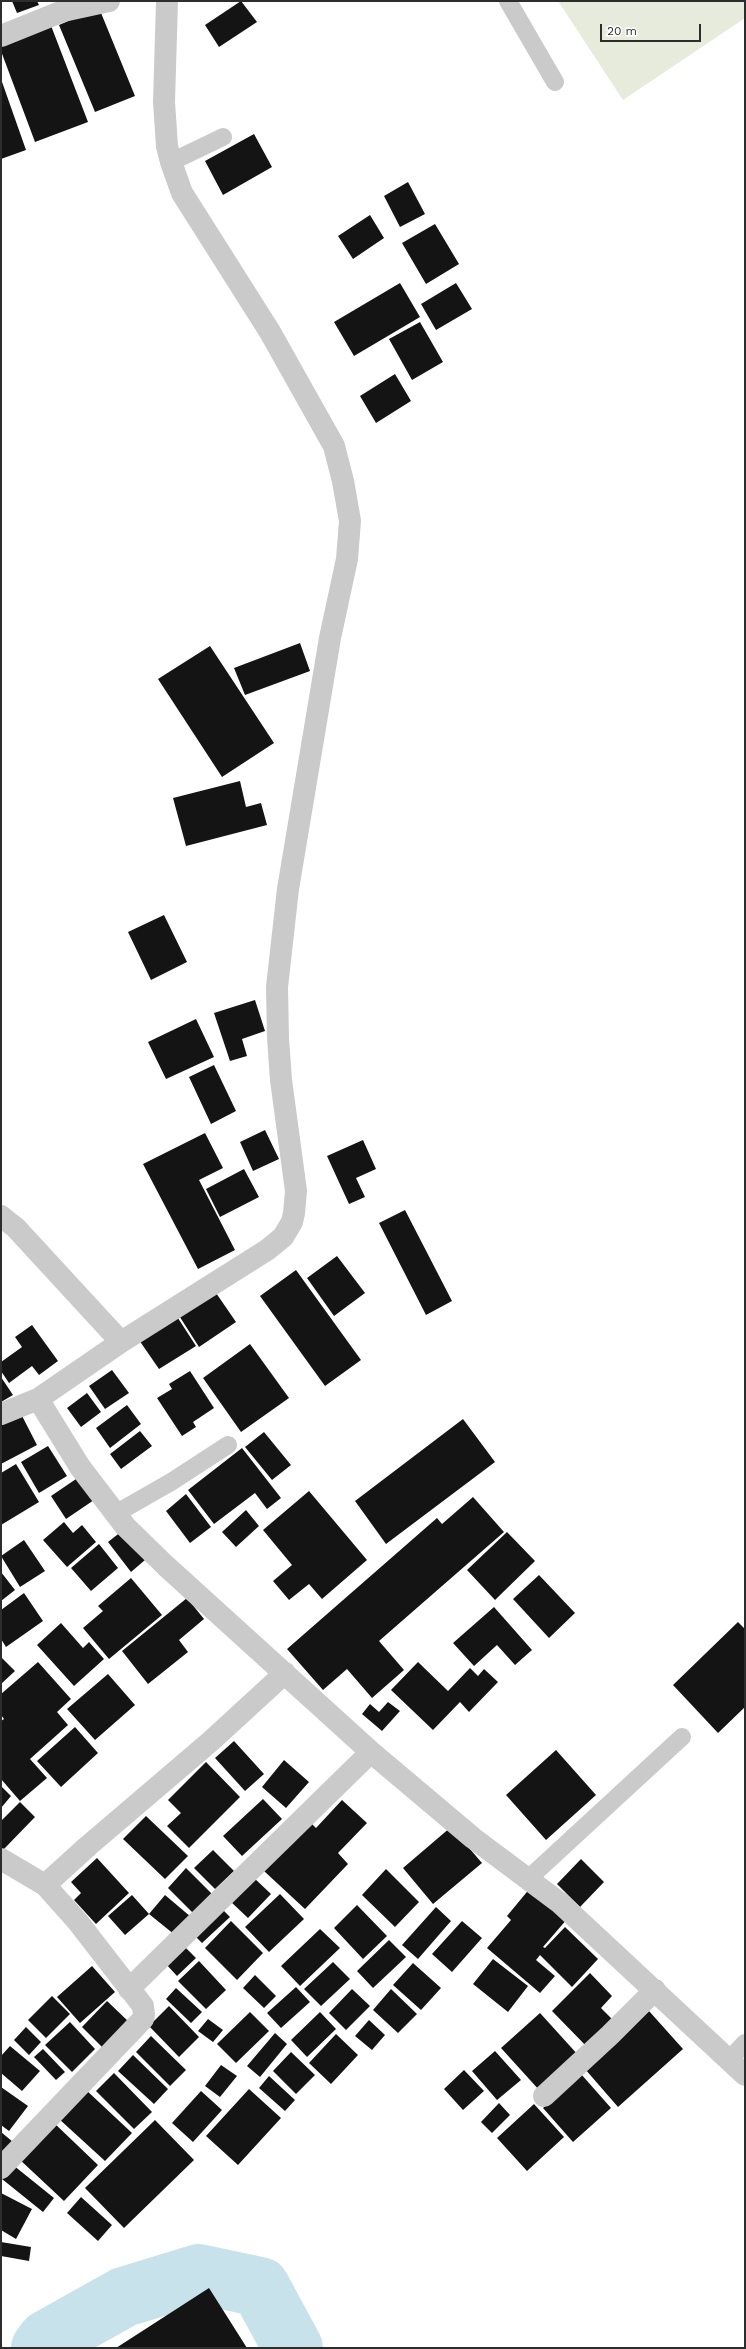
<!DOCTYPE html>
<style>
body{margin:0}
#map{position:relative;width:746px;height:2349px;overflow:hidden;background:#fff;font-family:"Work Sans",sans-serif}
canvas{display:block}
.frame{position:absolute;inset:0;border:2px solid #2d2d2d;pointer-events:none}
.scale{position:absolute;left:600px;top:24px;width:101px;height:18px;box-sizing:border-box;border:2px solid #2d2d2d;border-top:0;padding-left:5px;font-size:12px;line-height:14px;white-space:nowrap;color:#2d2d2d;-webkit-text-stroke:3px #fff;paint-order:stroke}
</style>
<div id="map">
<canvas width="746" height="2349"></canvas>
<div class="frame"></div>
<div class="scale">20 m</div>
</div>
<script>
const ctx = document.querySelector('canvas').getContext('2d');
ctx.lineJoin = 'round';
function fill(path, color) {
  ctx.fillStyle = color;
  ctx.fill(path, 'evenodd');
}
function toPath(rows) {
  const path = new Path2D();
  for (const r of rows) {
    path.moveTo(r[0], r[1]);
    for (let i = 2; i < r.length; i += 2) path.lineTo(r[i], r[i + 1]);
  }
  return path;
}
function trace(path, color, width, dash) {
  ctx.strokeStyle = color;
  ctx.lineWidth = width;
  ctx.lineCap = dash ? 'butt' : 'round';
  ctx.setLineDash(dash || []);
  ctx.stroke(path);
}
fill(toPath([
 [558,1,745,1,745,18,623,100]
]), '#e6ebdb');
trace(toPath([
 [41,2348,47,2340,124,2297,199,2274,260,2287,293,2348]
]), '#c7e2eb', 60);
fill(toPath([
 [12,1,37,1,39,5,17,13],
 [241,1,257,22,219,47,205,25],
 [99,8,135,96,95,112,59,25],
 [50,23,88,122,35,142,1,51,1,42],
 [1,79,26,150,1,159],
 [254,134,272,167,223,195,205,161],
 [408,182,425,214,400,227,384,196],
 [370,215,384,238,353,259,338,236],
 [435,224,459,264,426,284,402,243],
 [400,283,420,317,354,356,334,322],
 [456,283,472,309,436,330,421,304],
 [420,322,443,362,412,380,389,339],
 [395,374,411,401,376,423,360,396],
 [300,643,310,671,245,695,234,668],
 [210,646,274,743,222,777,158,679],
 [240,781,246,807,261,803,267,825,186,846,173,798],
 [164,915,187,962,151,980,128,932],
 [255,1000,265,1031,242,1039,247,1056,230,1061,214,1013],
 [196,1019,214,1057,166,1079,148,1042],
 [214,1065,236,1111,211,1124,189,1077],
 [265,1130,279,1159,253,1171,240,1142],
 [205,1133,223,1168,199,1180,235,1250,198,1269,143,1164],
 [363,1140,376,1169,356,1178,365,1197,349,1204,327,1156],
 [244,1169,259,1197,220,1217,206,1189],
 [405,1210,452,1301,426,1315,379,1223],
 [337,1256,365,1293,334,1316,307,1278],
 [296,1270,361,1360,325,1386,260,1296],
 [214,1290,236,1322,199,1347,178,1314],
 [176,1315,196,1346,159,1369,139,1340],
 [32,1325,58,1361,39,1375,32,1366,9,1383,1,1371,1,1362,22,1347,15,1337],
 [250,1344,289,1398,241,1432,203,1378],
 [112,1370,129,1393,105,1409,89,1386],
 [190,1371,214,1408,193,1422,196,1427,182,1436,157,1398,172,1389,169,1384],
 [1,1377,13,1395,1,1402],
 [87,1393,101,1412,81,1427,67,1408],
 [127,1405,141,1424,110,1448,96,1428],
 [19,1410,37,1445,1,1464,1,1420],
 [463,1419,495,1462,386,1544,355,1501],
 [140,1431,152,1446,121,1469,110,1454],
 [264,1432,291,1465,272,1480,245,1447],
 [48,1446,67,1476,39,1493,21,1462],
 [242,1448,281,1498,267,1509,255,1493,214,1524,188,1490],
 [16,1464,39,1502,1,1525,1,1473],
 [79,1477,94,1500,66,1519,51,1496],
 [309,1491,367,1560,322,1599,309,1584,289,1600,273,1581,292,1565,263,1530],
 [186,1494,211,1527,190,1543,166,1511],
 [473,1497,504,1532,379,1641,404,1670,372,1698,347,1669,323,1690,287,1649,437,1518,442,1524],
 [246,1510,259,1526,236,1547,222,1532],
 [64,1522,73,1533,82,1525,96,1542,67,1567,43,1540],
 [122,1531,145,1560,131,1572,108,1542],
 [507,1532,535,1561,495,1600,467,1570],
 [24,1540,45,1571,20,1587,1,1556],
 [99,1544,118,1568,91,1591,71,1568],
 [1,1572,15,1590,1,1601],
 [539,1575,575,1613,549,1638,513,1599],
 [131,1578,162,1615,109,1659,83,1628,103,1611,98,1606],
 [24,1593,43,1621,6,1647,1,1639,1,1610],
 [187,1598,204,1619,179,1640,188,1652,148,1684,122,1651],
 [494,1607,532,1650,515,1665,497,1645,474,1666,453,1643],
 [738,1622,745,1629,745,1707,718,1733,673,1685],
 [61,1623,83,1648,89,1642,104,1659,74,1686,37,1645],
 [1,1657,15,1671,1,1684],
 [38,1662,71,1699,57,1712,68,1725,30,1759,47,1778,20,1801,1,1779,1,1721,4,1719,1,1715,1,1694],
 [418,1662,448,1691,470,1668,478,1676,484,1669,498,1682,469,1712,460,1702,433,1730,391,1690],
 [108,1674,135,1705,95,1740,67,1709],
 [388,1702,400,1711,382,1731,362,1714,370,1704,379,1712],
 [75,1727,98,1753,61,1787,37,1761],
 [234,1741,264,1774,245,1791,215,1758],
 [556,1750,596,1795,546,1840,506,1795],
 [284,1760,309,1782,286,1808,262,1787],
 [206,1762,240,1797,189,1848,167,1826,181,1813,168,1800],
 [1,1786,11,1796,1,1808],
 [263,1799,282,1819,242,1856,223,1836],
 [342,1800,367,1823,338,1853,348,1864,305,1909,264,1871,311,1823,316,1828],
 [20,1802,35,1817,3,1850,1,1848,1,1821],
 [146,1816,188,1856,165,1879,123,1839],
 [451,1827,482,1863,433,1904,403,1868],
 [213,1850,234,1871,215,1889,194,1868],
 [97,1858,129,1893,96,1924,74,1900,81,1893,71,1882],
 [581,1859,604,1882,580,1907,557,1884],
 [186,1868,213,1895,194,1914,168,1888],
 [386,1869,419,1902,395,1927,362,1895],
 [253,1877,271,1894,248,1918,230,1901],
 [531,1887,568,1918,543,1947,545,1948,565,1927,598,1959,572,1987,540,1955,536,1960,555,1976,540,1993,487,1948,511,1920,507,1916],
 [280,1894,304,1919,269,1952,245,1927],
 [132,1895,149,1914,125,1935,108,1916],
 [165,1895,191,1917,175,1935,149,1914],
 [357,1905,387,1936,363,1959,334,1928],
 [436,1907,451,1921,418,1959,402,1945],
 [222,1909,230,1917,202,1943,194,1935],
 [231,1921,263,1953,237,1980,205,1948],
 [462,1921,482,1938,452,1972,432,1954],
 [320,1929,340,1948,300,1986,281,1966],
 [389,1940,406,1957,373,1988,357,1971],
 [183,1945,196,1958,177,1976,165,1963],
 [493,1959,528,1986,508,2012,473,1984],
 [199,1961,226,1990,206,2009,178,1981],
 [333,1962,350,1979,321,2006,304,1989],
 [413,1963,441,1988,421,2010,393,1985],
 [92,1966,115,1992,80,2023,57,1997],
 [590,1973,612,1996,601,2008,616,2023,590,2050,552,2011],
 [255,1975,276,1996,264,2008,243,1988],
 [296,1987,310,2002,281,2028,267,2013],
 [176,1988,202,2012,191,2023,166,1999],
 [352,1989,370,2006,346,2030,329,2013],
 [391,1989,417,2014,398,2033,373,2010],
 [52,1996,70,2014,46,2038,28,2020],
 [107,2001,129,2022,104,2049,82,2027],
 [169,2006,199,2037,179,2057,149,2026],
 [649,2011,683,2049,618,2107,585,2069],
 [250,2012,269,2031,236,2063,217,2044],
 [320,2012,336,2029,307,2057,291,2040],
 [540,2013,579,2056,540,2091,501,2048],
 [208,2019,223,2030,213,2042,198,2031],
 [369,2020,385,2035,372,2050,355,2036],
 [70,2022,95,2049,72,2072,45,2045],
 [26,2027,41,2042,29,2055,14,2040],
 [275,2033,287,2044,260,2077,247,2066],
 [336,2034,358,2055,331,2084,309,2063],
 [151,2036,186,2070,170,2086,136,2052],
 [10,2046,40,2071,22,2091,1,2073,1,2056],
 [43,2049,65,2072,56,2080,34,2057],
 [495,2051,521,2080,497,2100,472,2071],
 [291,2052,315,2075,296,2094,273,2071],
 [133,2055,168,2089,154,2104,118,2071],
 [221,2065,237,2076,220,2097,205,2086],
 [464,2070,484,2091,463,2110,444,2089],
 [114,2073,152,2112,134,2129,96,2091],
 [581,2074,611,2108,573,2142,543,2108],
 [269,2076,295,2100,285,2111,259,2088],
 [1,2087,28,2106,9,2131,1,2125],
 [85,2089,132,2133,105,2161,58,2118],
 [249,2089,281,2118,238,2165,206,2136],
 [201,2091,222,2110,193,2142,172,2123],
 [499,2103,510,2115,492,2133,481,2122],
 [534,2104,564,2137,527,2171,497,2138],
 [155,2120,194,2160,124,2228,85,2188],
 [52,2121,98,2165,64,2201,18,2158],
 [1,2132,13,2142,1,2157],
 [13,2165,54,2198,43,2212,2,2179],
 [1,2193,32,2209,16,2239,1,2230],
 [81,2197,112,2225,98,2241,67,2213],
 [1,2242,31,2247,29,2261,1,2256],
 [209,2288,247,2348,116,2348]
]), '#141414');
trace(toPath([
 [508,1,555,82],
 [171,162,223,137],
 [115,1514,171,1482,228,1445],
 [528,1879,682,1737],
 [730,2059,745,2043]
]), '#cacaca', 18);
trace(toPath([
 [167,1,164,102,167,146,171,162,182,193,270,332,334,446,343,481,350,521,347,559,330,638,288,889,277,987,278,1038,281,1080,296,1191,294,1213,292,1222,283,1237,267,1250,121,1342,38,1399,80,1467,125,1526,166,1566,371,1752,473,1838,560,1903,745,2075],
 [1,36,63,11,109,1],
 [1,1216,16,1228,121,1342],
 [1,1414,38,1399],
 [1,1859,45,1885,78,1922,143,2006,144,2015,143,2019,1,2168],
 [45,1885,88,1846,211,1741,285,1673],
 [129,1989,371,1752],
 [544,2096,610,2035,655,1990]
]), '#cacaca', 22);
</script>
